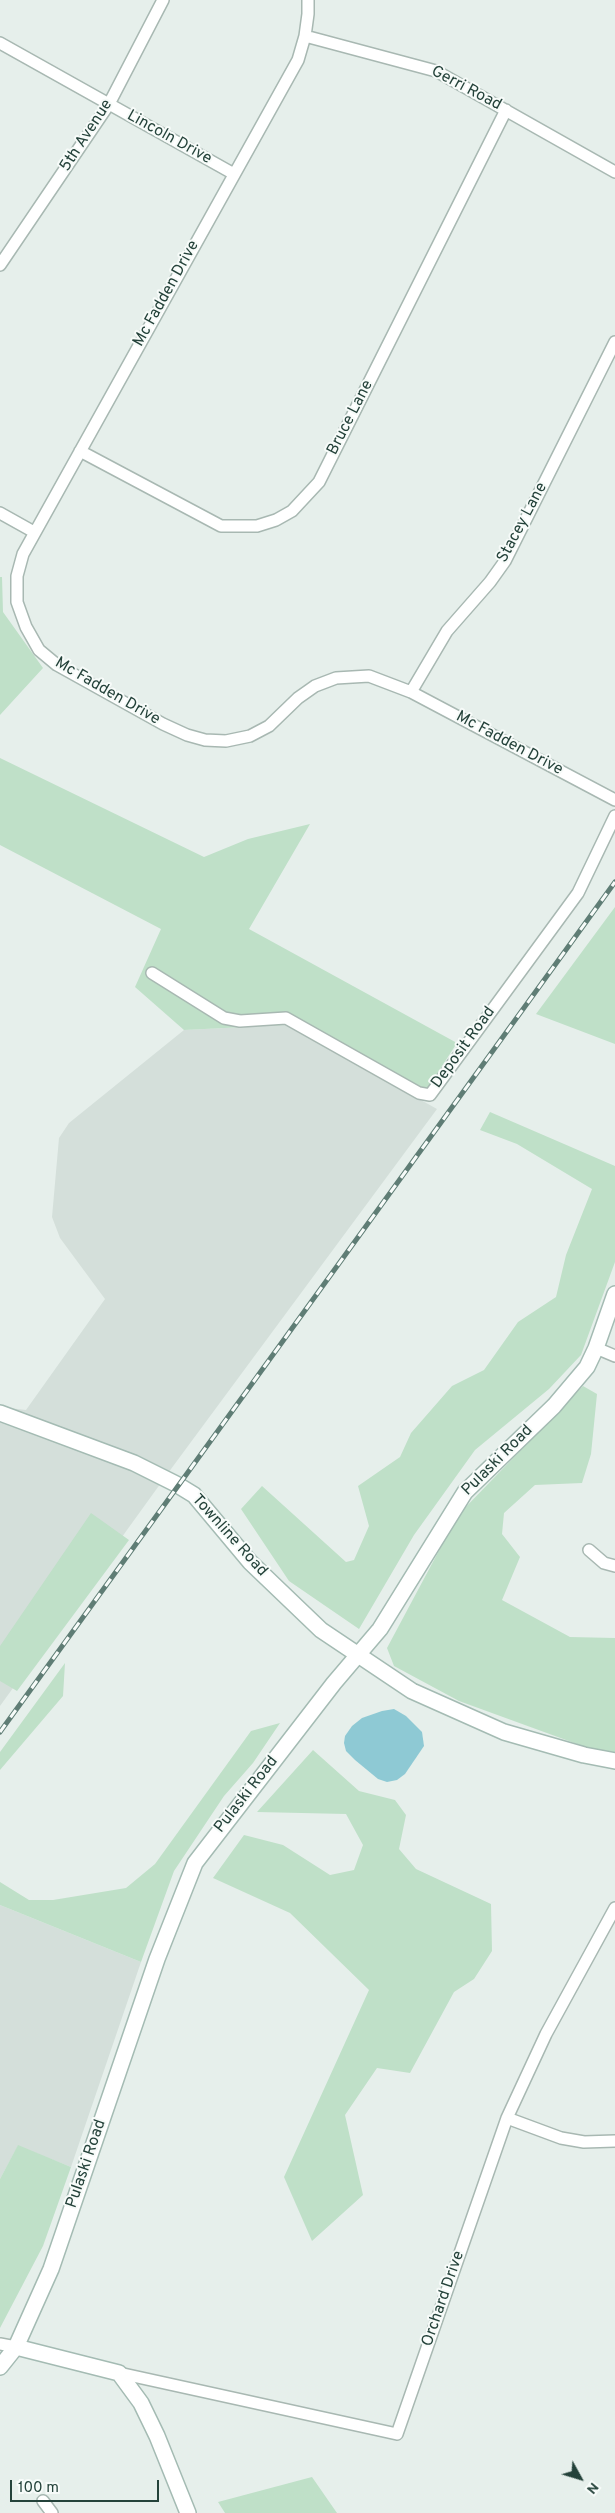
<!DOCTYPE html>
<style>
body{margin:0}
#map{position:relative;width:615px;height:2513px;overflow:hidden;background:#e6efeb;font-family:Overpass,sans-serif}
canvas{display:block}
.north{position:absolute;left:555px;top:2453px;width:50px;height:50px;-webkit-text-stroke:4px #f7fbf9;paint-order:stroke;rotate:129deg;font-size:14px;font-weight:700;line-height:20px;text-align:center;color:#24423a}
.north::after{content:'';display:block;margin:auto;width:18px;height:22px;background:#24423a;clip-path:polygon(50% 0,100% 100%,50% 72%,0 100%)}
.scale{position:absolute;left:10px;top:2480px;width:149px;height:22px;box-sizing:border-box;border:2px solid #24423a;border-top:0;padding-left:6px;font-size:15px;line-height:18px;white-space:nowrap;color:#24423a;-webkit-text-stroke:4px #f7fbf9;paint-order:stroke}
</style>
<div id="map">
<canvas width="615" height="2513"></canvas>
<div class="north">N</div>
<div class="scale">100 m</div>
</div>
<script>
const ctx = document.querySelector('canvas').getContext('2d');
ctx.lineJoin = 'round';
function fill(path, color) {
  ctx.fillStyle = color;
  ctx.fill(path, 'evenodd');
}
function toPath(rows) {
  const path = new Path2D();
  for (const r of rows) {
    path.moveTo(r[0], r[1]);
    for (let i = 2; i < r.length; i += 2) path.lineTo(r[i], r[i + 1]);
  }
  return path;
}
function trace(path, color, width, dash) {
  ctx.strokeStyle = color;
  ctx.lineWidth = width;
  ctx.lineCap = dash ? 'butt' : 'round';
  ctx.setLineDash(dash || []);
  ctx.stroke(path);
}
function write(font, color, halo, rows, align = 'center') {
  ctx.font = font + ' Overpass,sans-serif';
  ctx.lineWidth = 4;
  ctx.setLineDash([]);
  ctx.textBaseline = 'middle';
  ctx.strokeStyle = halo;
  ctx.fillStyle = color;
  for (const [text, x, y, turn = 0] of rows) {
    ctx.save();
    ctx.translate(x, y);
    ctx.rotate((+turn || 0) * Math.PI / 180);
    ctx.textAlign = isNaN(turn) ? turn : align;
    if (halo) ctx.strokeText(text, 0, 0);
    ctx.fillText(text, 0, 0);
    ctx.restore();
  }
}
fill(toPath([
 [286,1025,437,1109,171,1469,0,1706,0,1407,26,1410,105,1299,60,1238,52,1217,59,1138,69,1123,184,1030],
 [0,1905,141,1962,71,2167,18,2146,0,2179]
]), '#d4dfda');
fill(toPath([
 [0,577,2,577,3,612,43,668,0,715],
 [0,758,204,857,248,839,310,824,249,929,457,1043,420,1100,286,1025,184,1030,135,987,161,929,0,845],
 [615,907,615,1044,536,1014],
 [490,1112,615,1166,615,1262,581,1355,549,1389,475,1450,414,1535,359,1629,289,1581,241,1509,262,1486,346,1562,354,1560,369,1526,358,1486,400,1457,411,1433,452,1386,484,1370,518,1322,556,1297,566,1255,592,1189,517,1144,480,1130],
 [583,1386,597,1394,591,1454,582,1483,535,1485,504,1513,502,1534,520,1557,502,1600,570,1637,615,1638,615,1754,588,1748,459,1701,394,1666,387,1648,458,1515],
 [91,1513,129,1540,17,1691,0,1681,0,1646],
 [65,1663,63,1696,0,1770,0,1752],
 [280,1723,253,1763,224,1796,174,1871,141,1962,0,1905,0,1882,29,1900,53,1900,126,1888,155,1864,251,1731],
 [313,1750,359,1791,395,1800,406,1815,399,1849,416,1869,491,1904,492,1951,474,1979,454,1992,410,2073,377,2068,345,2115,363,2195,312,2241,284,2177,369,1990,290,1913,213,1878,244,1835,283,1845,330,1875,354,1870,363,1845,346,1814,257,1812],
 [18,2145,71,2167,43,2246,0,2328,0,2179],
 [312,2477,337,2513,225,2513,218,2502]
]), '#bfe0c8');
fill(toPath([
 [394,1709,406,1716,422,1732,424,1746,405,1774,397,1780,387,1782,378,1779,355,1760,346,1751,344,1743,345,1736,352,1726,362,1718,382,1711]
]), '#8ec9d4');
const street = toPath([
 [308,0,308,14,305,36,298,60,23,554,17,576,17,602,26,627,39,650,57,665,163,724,187,735,205,740,226,741,250,736,269,726,298,698,315,686,336,678,369,676,411,692,615,800],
 [305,36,436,71,615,172],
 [0,43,234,174],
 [0,265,109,104,163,0],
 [80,451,221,526,257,526,276,520,292,511,319,482,506,110],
 [0,513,34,532],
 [411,692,447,631,490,582,505,561,615,342],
 [152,973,224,1018,240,1021,286,1018,419,1093,430,1095,578,893,615,816],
 [596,1348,615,1356],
 [589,1550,604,1563,615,1566],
 [507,2118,561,2138,584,2142,615,2141],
 [0,2344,16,2347],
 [119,2373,397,2434,507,2118,546,2034,615,1908],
 [43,2501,52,2513]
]);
const secondary = toPath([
 [0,1413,134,1463,176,1484,194,1495,250,1562,321,1630,412,1691,504,1732,584,1755,615,1761],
 [16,2347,119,2373,141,2403,157,2436,188,2513],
 [0,2367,16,2347,51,2269,157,1959,195,1863,334,1683,380,1629,465,1492,554,1406,587,1367,596,1348,615,1294]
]);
trace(street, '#a8b8b2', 14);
trace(secondary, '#a4bbb3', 18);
trace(street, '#fff', 11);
trace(secondary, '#fff', 15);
const rail = toPath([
 [0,1732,615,882]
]);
trace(rail, '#5f7d75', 5);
trace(rail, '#f7fbf9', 3, [9]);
write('16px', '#24423a', '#f7fbf9', [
 ["Gerri Road",466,89,28],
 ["5th Avenue",87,136,-57],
 ["Lincoln Drive",169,138,29],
 ["Mc Fadden Drive",167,294,-61],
 ["Bruce Lane",351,418,-63],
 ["Stacey Lane",523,523,-62],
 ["Mc Fadden Drive",107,692,30],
 ["Mc Fadden Drive",509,744,28],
 ["Deposit Road",464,1048,-54],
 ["Pulaski Road",498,1461,-45],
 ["Townline Road",229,1536,48],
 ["Pulaski Road",247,1795,-52],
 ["Pulaski Road",87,2164,-71],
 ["Orchard Drive",444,2299,-71]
]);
</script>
